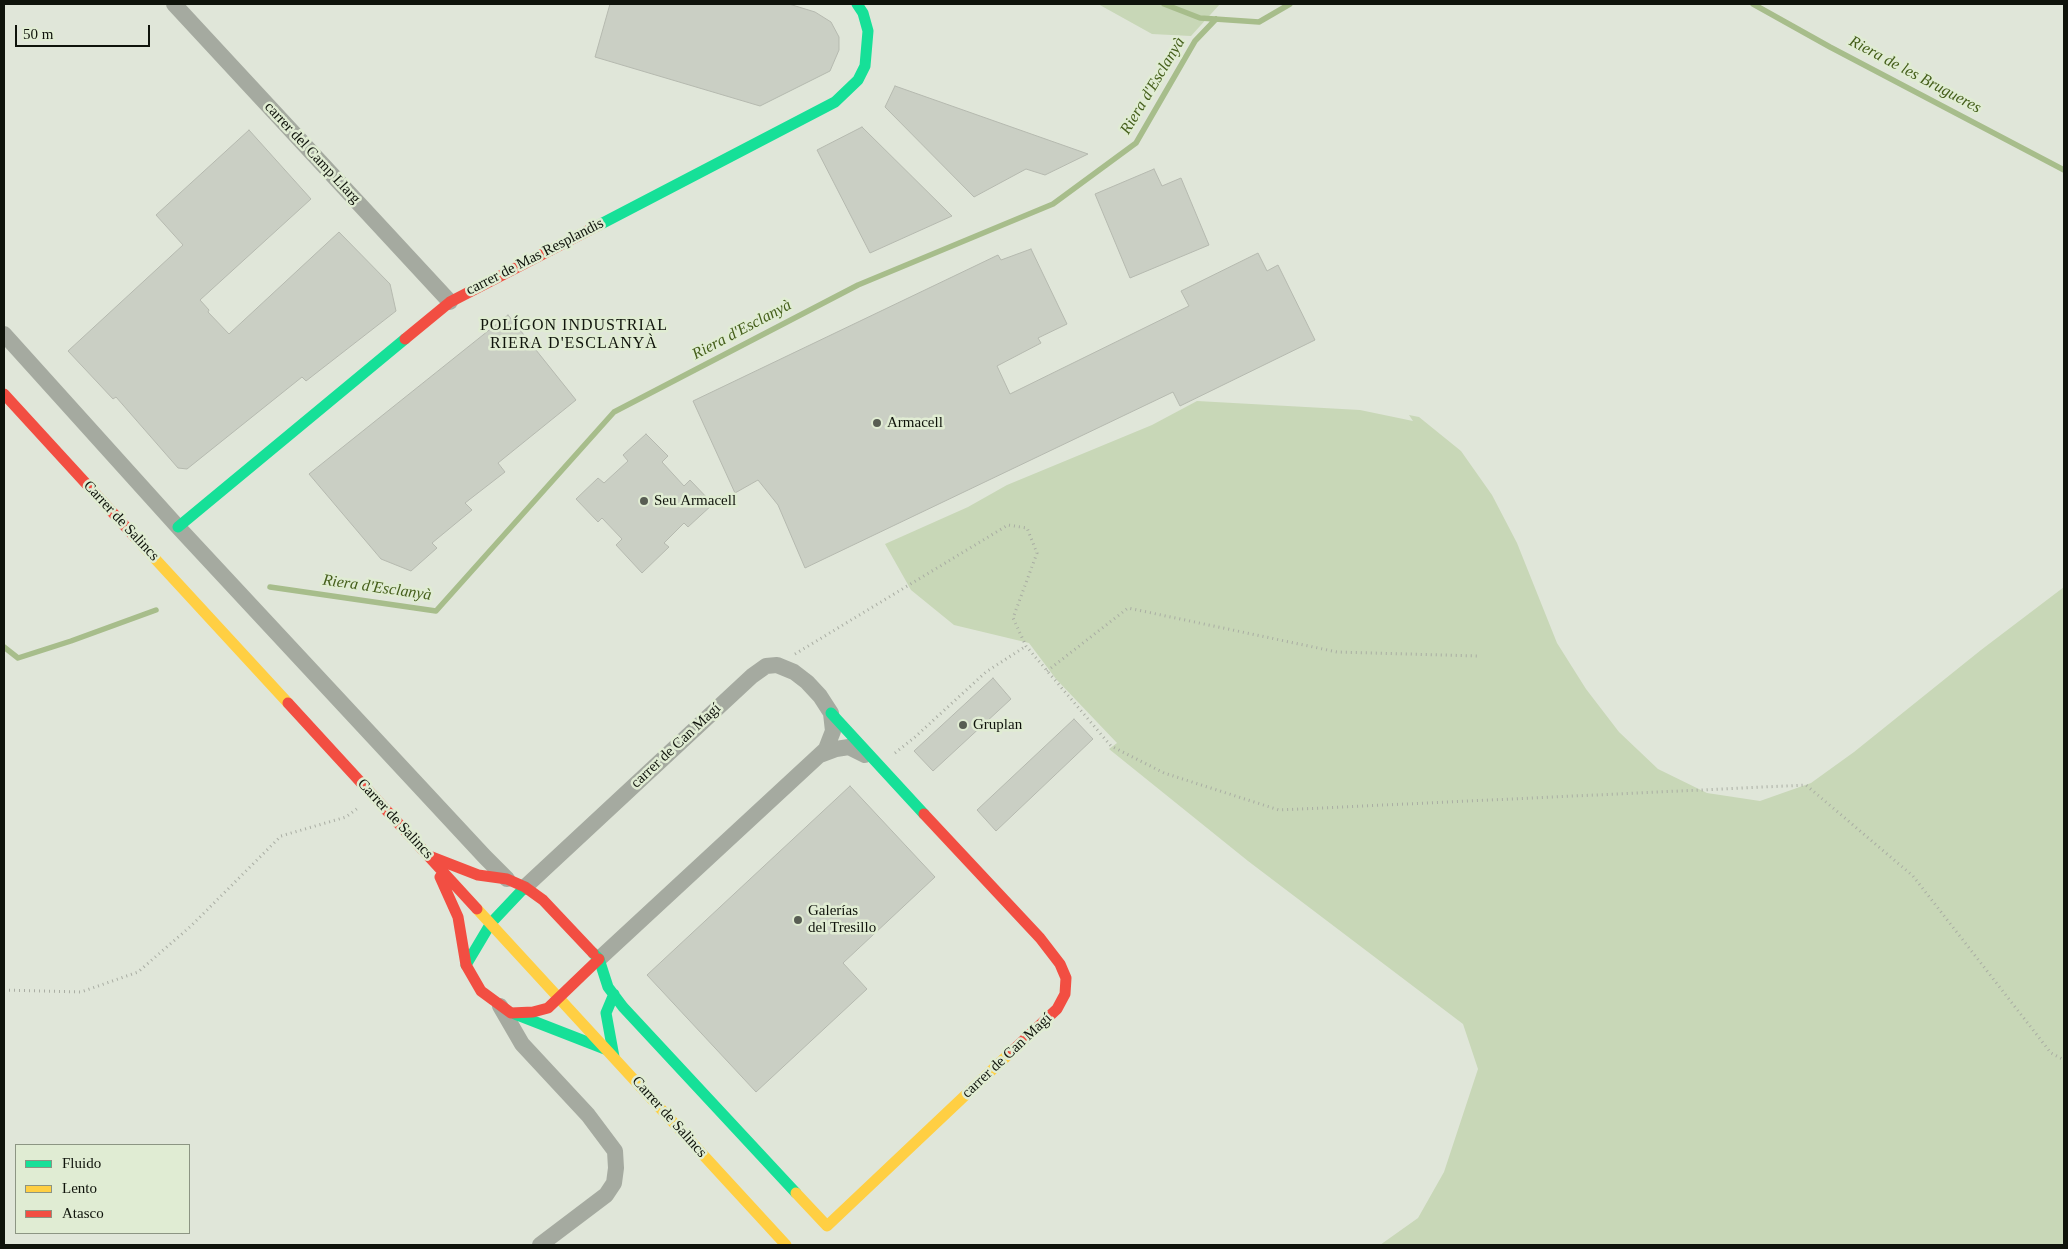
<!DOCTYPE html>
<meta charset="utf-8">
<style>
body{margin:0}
#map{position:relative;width:2068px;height:1249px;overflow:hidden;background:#e0e6d9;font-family:"Times New Roman",serif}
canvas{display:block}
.frame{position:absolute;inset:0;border:5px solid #0f130b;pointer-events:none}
.legend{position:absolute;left:15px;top:1144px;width:175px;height:90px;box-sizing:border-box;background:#e0ecd3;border:1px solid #8c9583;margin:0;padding:6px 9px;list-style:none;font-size:15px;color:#0f130b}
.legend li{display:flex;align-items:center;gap:10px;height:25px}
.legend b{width:25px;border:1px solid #8c9583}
.scale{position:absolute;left:15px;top:25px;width:135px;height:22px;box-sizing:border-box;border:2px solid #0f130b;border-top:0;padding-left:6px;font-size:15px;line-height:18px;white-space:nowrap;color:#0f130b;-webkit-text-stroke:4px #e0ecd3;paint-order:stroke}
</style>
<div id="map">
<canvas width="2068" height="1249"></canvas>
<div class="frame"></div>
<ul class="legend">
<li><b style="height:6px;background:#16e098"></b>Fluido</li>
<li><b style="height:6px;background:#ffcf43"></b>Lento</li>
<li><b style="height:6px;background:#f24e42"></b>Atasco</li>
</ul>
<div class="scale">50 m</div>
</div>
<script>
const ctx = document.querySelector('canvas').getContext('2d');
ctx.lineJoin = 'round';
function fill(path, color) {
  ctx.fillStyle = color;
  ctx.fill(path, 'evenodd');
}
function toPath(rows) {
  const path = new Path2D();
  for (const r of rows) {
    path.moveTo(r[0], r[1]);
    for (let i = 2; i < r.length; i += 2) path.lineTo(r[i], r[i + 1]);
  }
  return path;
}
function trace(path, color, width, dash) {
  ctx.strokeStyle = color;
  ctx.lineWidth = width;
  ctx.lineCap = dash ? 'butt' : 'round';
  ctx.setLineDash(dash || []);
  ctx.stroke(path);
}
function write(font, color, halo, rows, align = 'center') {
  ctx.font = font + ' "Times New Roman",serif';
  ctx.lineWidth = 5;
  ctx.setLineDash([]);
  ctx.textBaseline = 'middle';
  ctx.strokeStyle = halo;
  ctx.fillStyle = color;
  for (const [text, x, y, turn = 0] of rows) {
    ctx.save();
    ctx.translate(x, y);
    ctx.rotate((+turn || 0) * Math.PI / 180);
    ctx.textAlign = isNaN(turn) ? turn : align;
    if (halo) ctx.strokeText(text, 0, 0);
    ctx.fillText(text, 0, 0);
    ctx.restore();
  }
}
fill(toPath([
 [1098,4,1220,4,1191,36,1152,34],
 [1197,401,1360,410,1413,421,1409,415,1419,417,1461,451,1492,495,1517,543,1557,643,1586,689,1619,732,1658,769,1707,793,1760,801,1811,783,1854,752,1981,650,2064,587,2064,1245,1380,1245,1418,1218,1444,1172,1478,1069,1463,1024,1248,861,1109,749,1117,743,1056,679,1029,643,954,625,911,590,885,544,968,507,1007,485,1152,425]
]), '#c8d7b7');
trace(toPath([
 [1164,4,1200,18,1259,22,1290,4],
 [1753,4,1830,47,2064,170],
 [270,587,436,611,614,412,858,285,1053,204,1136,143,1195,41,1216,19],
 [4,647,18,658,71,641,156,610]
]), '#a7bd8b', 5.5);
const building = toPath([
 [610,4,789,4,815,12,831,22,839,37,839,50,830,71,760,106,595,57,610,4],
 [895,86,1088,154,1045,175,1026,169,974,197,885,107,895,86],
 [862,127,952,216,870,253,817,150,862,127],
 [249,130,311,199,200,300,209,310,208,312,229,334,339,232,390,284,396,311,306,381,302,377,187,469,178,468,116,397,113,399,68,351,183,245,156,215,249,130],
 [1154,169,1162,186,1181,178,1209,245,1130,278,1095,194,1154,169],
 [1031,249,1067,324,1038,338,1041,343,997,366,1010,394,1189,306,1181,291,1258,253,1267,271,1278,265,1315,340,1180,406,1173,392,805,568,778,505,758,480,735,493,693,401,998,255,1001,260,1031,249],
 [508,315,576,400,498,463,505,472,465,503,472,510,432,543,437,548,411,571,381,559,309,474,508,315],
 [646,434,668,456,662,462,684,486,690,480,713,504,688,527,684,523,664,543,669,547,642,573,616,545,622,539,602,518,598,522,576,499,598,478,604,483,628,461,623,455,646,434],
 [993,678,1011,699,933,771,914,751,993,678],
 [1074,719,1093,739,996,831,977,810,1074,719],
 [850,786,935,877,843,963,867,989,756,1092,647,975,850,786]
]);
fill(building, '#cacfc4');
trace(building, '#b5b9af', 1);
trace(toPath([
 [795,654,1008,525,1027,528,1037,553,1013,618,1026,646,1111,746,1164,773,1279,810,1806,785,1913,876,2051,1053,2064,1060],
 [1047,671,1128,608,1337,652,1478,656],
 [895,753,915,737,986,672,1026,646],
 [4,990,81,992,138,972,191,926,281,836,346,817,358,808]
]), '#a9ada3', 3, [1, 4]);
trace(toPath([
 [174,4,450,302],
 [4,334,178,527,485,857,507,879],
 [820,755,836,749,849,747,865,755],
 [525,887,752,676,766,666,777,665,794,672,807,682,820,696,831,713,833,731,826,749,599,959],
 [500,1006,522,1044,588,1115,615,1151,616,1168,614,1183,606,1195,540,1245]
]), '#a5aaa0', 16);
trace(toPath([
 [599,225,835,102,858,80,865,66,868,31,863,13,857,4],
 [178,527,405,339],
 [831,713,924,814],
 [593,953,599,959,608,987,623,1007,796,1193],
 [466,965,491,923,525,887],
 [614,994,606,1013,614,1057],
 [515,1014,605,1049]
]), '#16e098', 11);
trace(toPath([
 [135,537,288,703],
 [477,909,786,1245],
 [796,1193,827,1226,1010,1053]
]), '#ffcf43', 11);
trace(toPath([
 [405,339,450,302,599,225],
 [4,394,135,537],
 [288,703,477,909],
 [924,814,1040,938,1060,964,1066,978,1065,994,1057,1009,1010,1053],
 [429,856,478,875,507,879,525,887,543,900,593,953],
 [440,877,458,917,466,965,481,991,511,1013,533,1012,548,1008,599,959]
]), '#f24e42', 11);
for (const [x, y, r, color] of [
 [877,423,5,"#585d53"],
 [644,501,5,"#585d53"],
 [963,725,5,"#585d53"],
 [798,920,5,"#585d53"]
]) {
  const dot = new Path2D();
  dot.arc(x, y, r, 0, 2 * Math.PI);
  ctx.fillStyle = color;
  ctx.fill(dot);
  trace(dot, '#e0ecd3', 2);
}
write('15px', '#0f130b', '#e0ecd3', [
 ["carrer del Camp Llarg",312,153,47],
 ["carrer de Mas Resplandis",535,257,-27],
 ["Carrer de Salincs",121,521,47],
 ["carrer de Can Magí",676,746,-43],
 ["Carrer de Salincs",395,819,47],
 ["carrer de Can Magí",1007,1056,-43],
 ["Carrer de Salincs",669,1117,48]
]);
write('15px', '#0f130b', '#e0ecd3', [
 ["Armacell",887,423],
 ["Seu Armacell",654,501],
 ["Gruplan",973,725],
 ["Galerías",808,911],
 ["del Tresillo",808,928]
], 'left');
write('italic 16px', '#455f1b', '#e0ecd3', [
 ["Riera de les Brugueres",1915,75,28],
 ["Riera d'Esclanyà",1153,86,-59],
 ["Riera d'Esclanyà",742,330,-28],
 ["Riera d'Esclanyà",377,588,8]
]);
ctx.letterSpacing = '1px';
write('16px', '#0f130b', '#e0ecd3', [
 ["POLÍGON INDUSTRIAL",574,326],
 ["RIERA D'ESCLANYÀ",574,344]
]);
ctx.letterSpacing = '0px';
</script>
